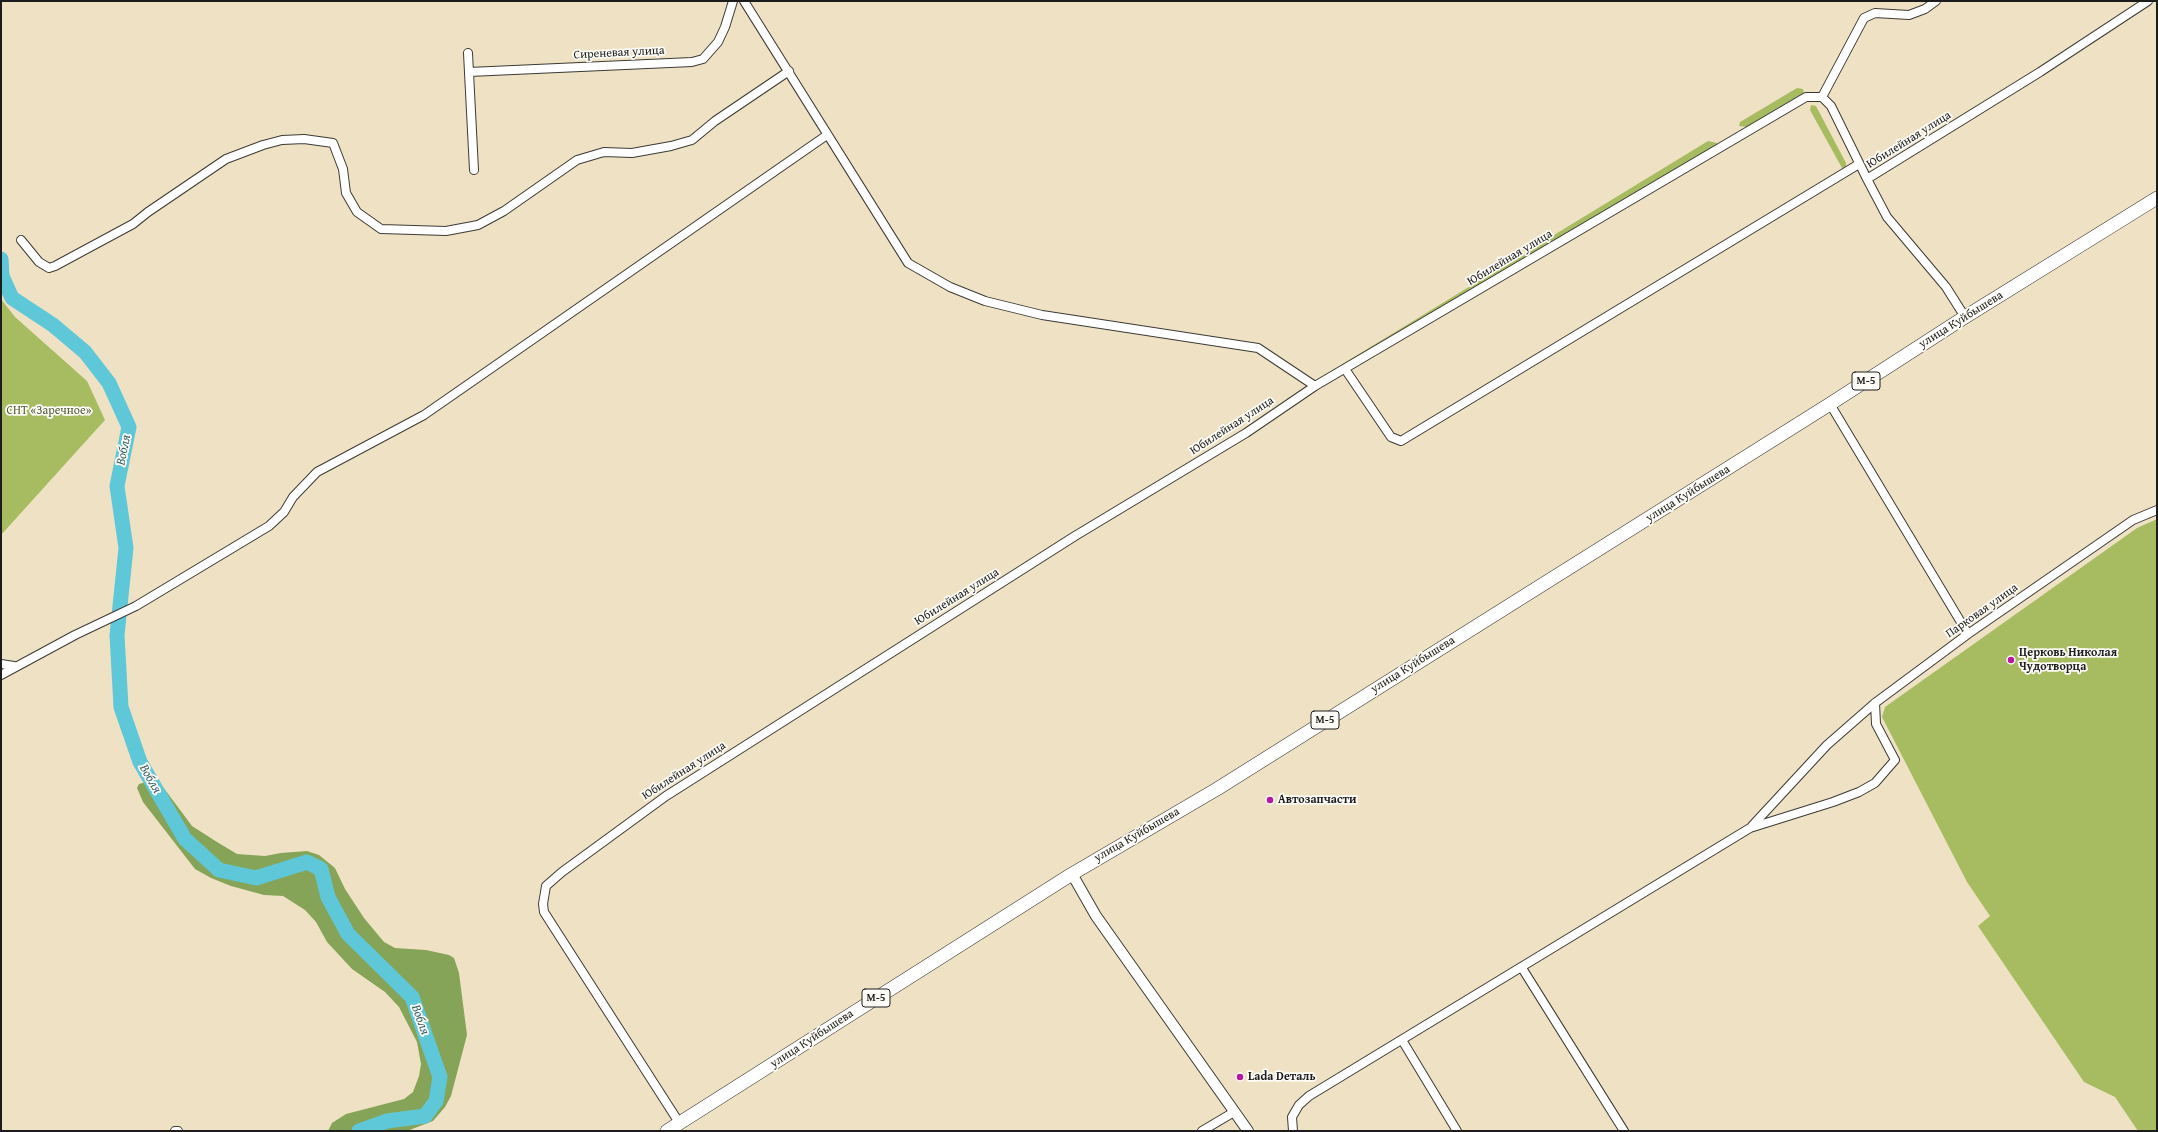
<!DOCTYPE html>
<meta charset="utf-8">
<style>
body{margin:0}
#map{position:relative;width:2158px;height:1132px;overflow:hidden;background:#efe2c4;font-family:"Gentium Book Plus",serif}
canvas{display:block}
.frame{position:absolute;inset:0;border:2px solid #1c1c1c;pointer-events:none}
</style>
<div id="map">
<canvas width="2158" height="1132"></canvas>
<div class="frame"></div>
</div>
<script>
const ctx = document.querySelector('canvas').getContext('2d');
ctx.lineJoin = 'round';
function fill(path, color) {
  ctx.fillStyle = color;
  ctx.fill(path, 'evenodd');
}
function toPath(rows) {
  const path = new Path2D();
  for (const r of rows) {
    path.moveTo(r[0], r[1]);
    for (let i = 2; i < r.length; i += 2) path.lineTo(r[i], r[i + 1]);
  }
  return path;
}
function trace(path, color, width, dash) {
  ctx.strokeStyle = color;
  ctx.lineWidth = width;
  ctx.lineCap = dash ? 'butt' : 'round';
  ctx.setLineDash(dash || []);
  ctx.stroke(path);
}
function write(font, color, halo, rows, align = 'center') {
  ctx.font = font + ' "Gentium Book Plus",serif';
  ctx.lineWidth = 3.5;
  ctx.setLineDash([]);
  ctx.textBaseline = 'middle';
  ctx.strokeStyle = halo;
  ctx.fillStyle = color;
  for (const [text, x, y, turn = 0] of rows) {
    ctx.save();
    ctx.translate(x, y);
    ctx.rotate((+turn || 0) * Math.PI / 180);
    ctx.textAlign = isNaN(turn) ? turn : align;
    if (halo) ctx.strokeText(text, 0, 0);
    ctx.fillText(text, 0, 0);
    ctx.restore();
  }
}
fill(toPath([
 [1797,88,1803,89,1804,93,1747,127,1739,126,1740,122],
 [1811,105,1816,106,1846,163,1846,167,1842,168,1810,110],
 [1708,141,1717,143,1716,147,1338,369,1341,365],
 [1,299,15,317,87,381,105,420,1,535],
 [2157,519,2157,1131,2138,1131,2115,1097,2084,1082,1978,926,1990,916,1967,882,1882,717,1885,707,2137,528]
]), '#a7bc61');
fill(toPath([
 [157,779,192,826,217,842,237,854,265,856,281,853,307,851,319,855,335,868,345,889,364,918,384,942,395,948,426,950,449,955,454,958,459,973,467,1035,451,1096,445,1107,433,1121,407,1131,328,1131,332,1123,346,1114,404,1099,413,1092,419,1076,421,1064,417,1042,399,1007,385,992,352,969,327,942,316,922,305,910,283,896,264,895,231,886,211,878,195,869,143,802,137,788,139,784]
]), '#85a457');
trace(toPath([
 [1,259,2,276,12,298,53,325,85,352,109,383,129,427,117,486,126,548,117,635,121,707,140,762,185,839,219,870,256,878,307,862,321,869,328,897,348,934,412,997,440,1077,436,1101,425,1116,387,1121,359,1131]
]), '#5ec8d8', 15);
const minor = toPath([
 [744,1,908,263,950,287,985,301,1042,315,1258,348,1315,386],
 [468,53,474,170],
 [469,72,692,62,703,59,718,42,725,27,733,1],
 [1822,97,1864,18,1875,13,1909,15,1925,9,1936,1],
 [1867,179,1887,217,1946,287,1965,317],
 [21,240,39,262,49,268,55,266,133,224,148,212,226,159,263,145,282,140,304,139,333,143,343,169,346,193,357,212,381,229,446,231,478,225,504,211,577,160,604,152,632,153,671,146,692,140,715,121,789,71],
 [1345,369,1391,437,1401,441,1859,164],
 [1830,404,1968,634],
 [1,664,14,666],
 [1,675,75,635,136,606,269,526,284,512,293,497,317,472,424,415,827,135],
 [1752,826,1827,745,1875,703,1968,634,2133,520,2157,510],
 [1522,968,1624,1131],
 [1402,1040,1457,1131],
 [680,1124,544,912,543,904,546,886,562,872,666,796,1075,536,1246,433,1315,386,1806,97,1822,97,1831,106,1867,179,2040,72,2148,1],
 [175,1131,178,1131],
 [1202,1131,1234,1112],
 [1293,1131,1292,1117,1299,1105,1309,1096,1750,828,1833,802,1859,792,1875,783,1895,760,1876,724,1875,703]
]);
const tertiary = toPath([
 [1072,874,1096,916,1248,1131]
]);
const trunk = toPath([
 [667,1131,1072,874,1217,789,1830,404,1965,317,2157,198]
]);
trace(minor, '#3c3a35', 10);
trace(tertiary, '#3c3a35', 12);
trace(trunk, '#3c3a35', 14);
trace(minor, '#fff', 8);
trace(tertiary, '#fff', 10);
trace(trunk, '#fff', 13);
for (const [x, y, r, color] of [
 [2011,660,4,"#b5179e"],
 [1270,800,4,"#b5179e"],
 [1240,1077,4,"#b5179e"]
]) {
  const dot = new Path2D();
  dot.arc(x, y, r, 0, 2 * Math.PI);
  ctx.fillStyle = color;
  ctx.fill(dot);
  trace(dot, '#fdfcf7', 1.5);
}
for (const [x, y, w] of [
 [1866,381,28],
 [1325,720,28],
 [876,998,28]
]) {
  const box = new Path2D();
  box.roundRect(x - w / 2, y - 9, w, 18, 3);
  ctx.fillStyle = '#fdfcf7';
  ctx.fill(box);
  trace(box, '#1c1c1c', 1);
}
write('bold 11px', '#1c1c1c', null, [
 ["М-5",1866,381],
 ["М-5",1325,720],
 ["М-5",876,998]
]);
write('12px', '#1c1c1c', '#fdfcf7', [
 ["Сиреневая улица",619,53,-3],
 ["Юбилейная улица",1909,140,-32],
 ["Юбилейная улица",1510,258,-31],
 ["улица Куйбышева",1961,320,-32],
 ["Юбилейная улица",1232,426,-33],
 ["улица Куйбышева",1688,494,-32],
 ["Юбилейная улица",957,597,-32],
 ["Парковая улица",1982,611,-35],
 ["улица Куйбышева",1413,665,-32],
 ["Юбилейная улица",684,771,-33],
 ["улица Куйбышева",1137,835,-30],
 ["улица Куйбышева",812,1039,-33]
]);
write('12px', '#545c38', '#fdfcf7', [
 ["СНТ «Заречное»",49,411]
]);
write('bold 12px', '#1c1c1c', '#fdfcf7', [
 ["Церковь Николая",2019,653],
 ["Чудотворца",2019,667],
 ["Автозапчасти",1278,800],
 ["Lada Dеталь",1248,1077]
], 'left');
write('italic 13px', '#366167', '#fdfcf7', [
 ["Вобля",124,450,-79],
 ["Вобля",150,779,60],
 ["Вобля",420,1020,70]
]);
</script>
